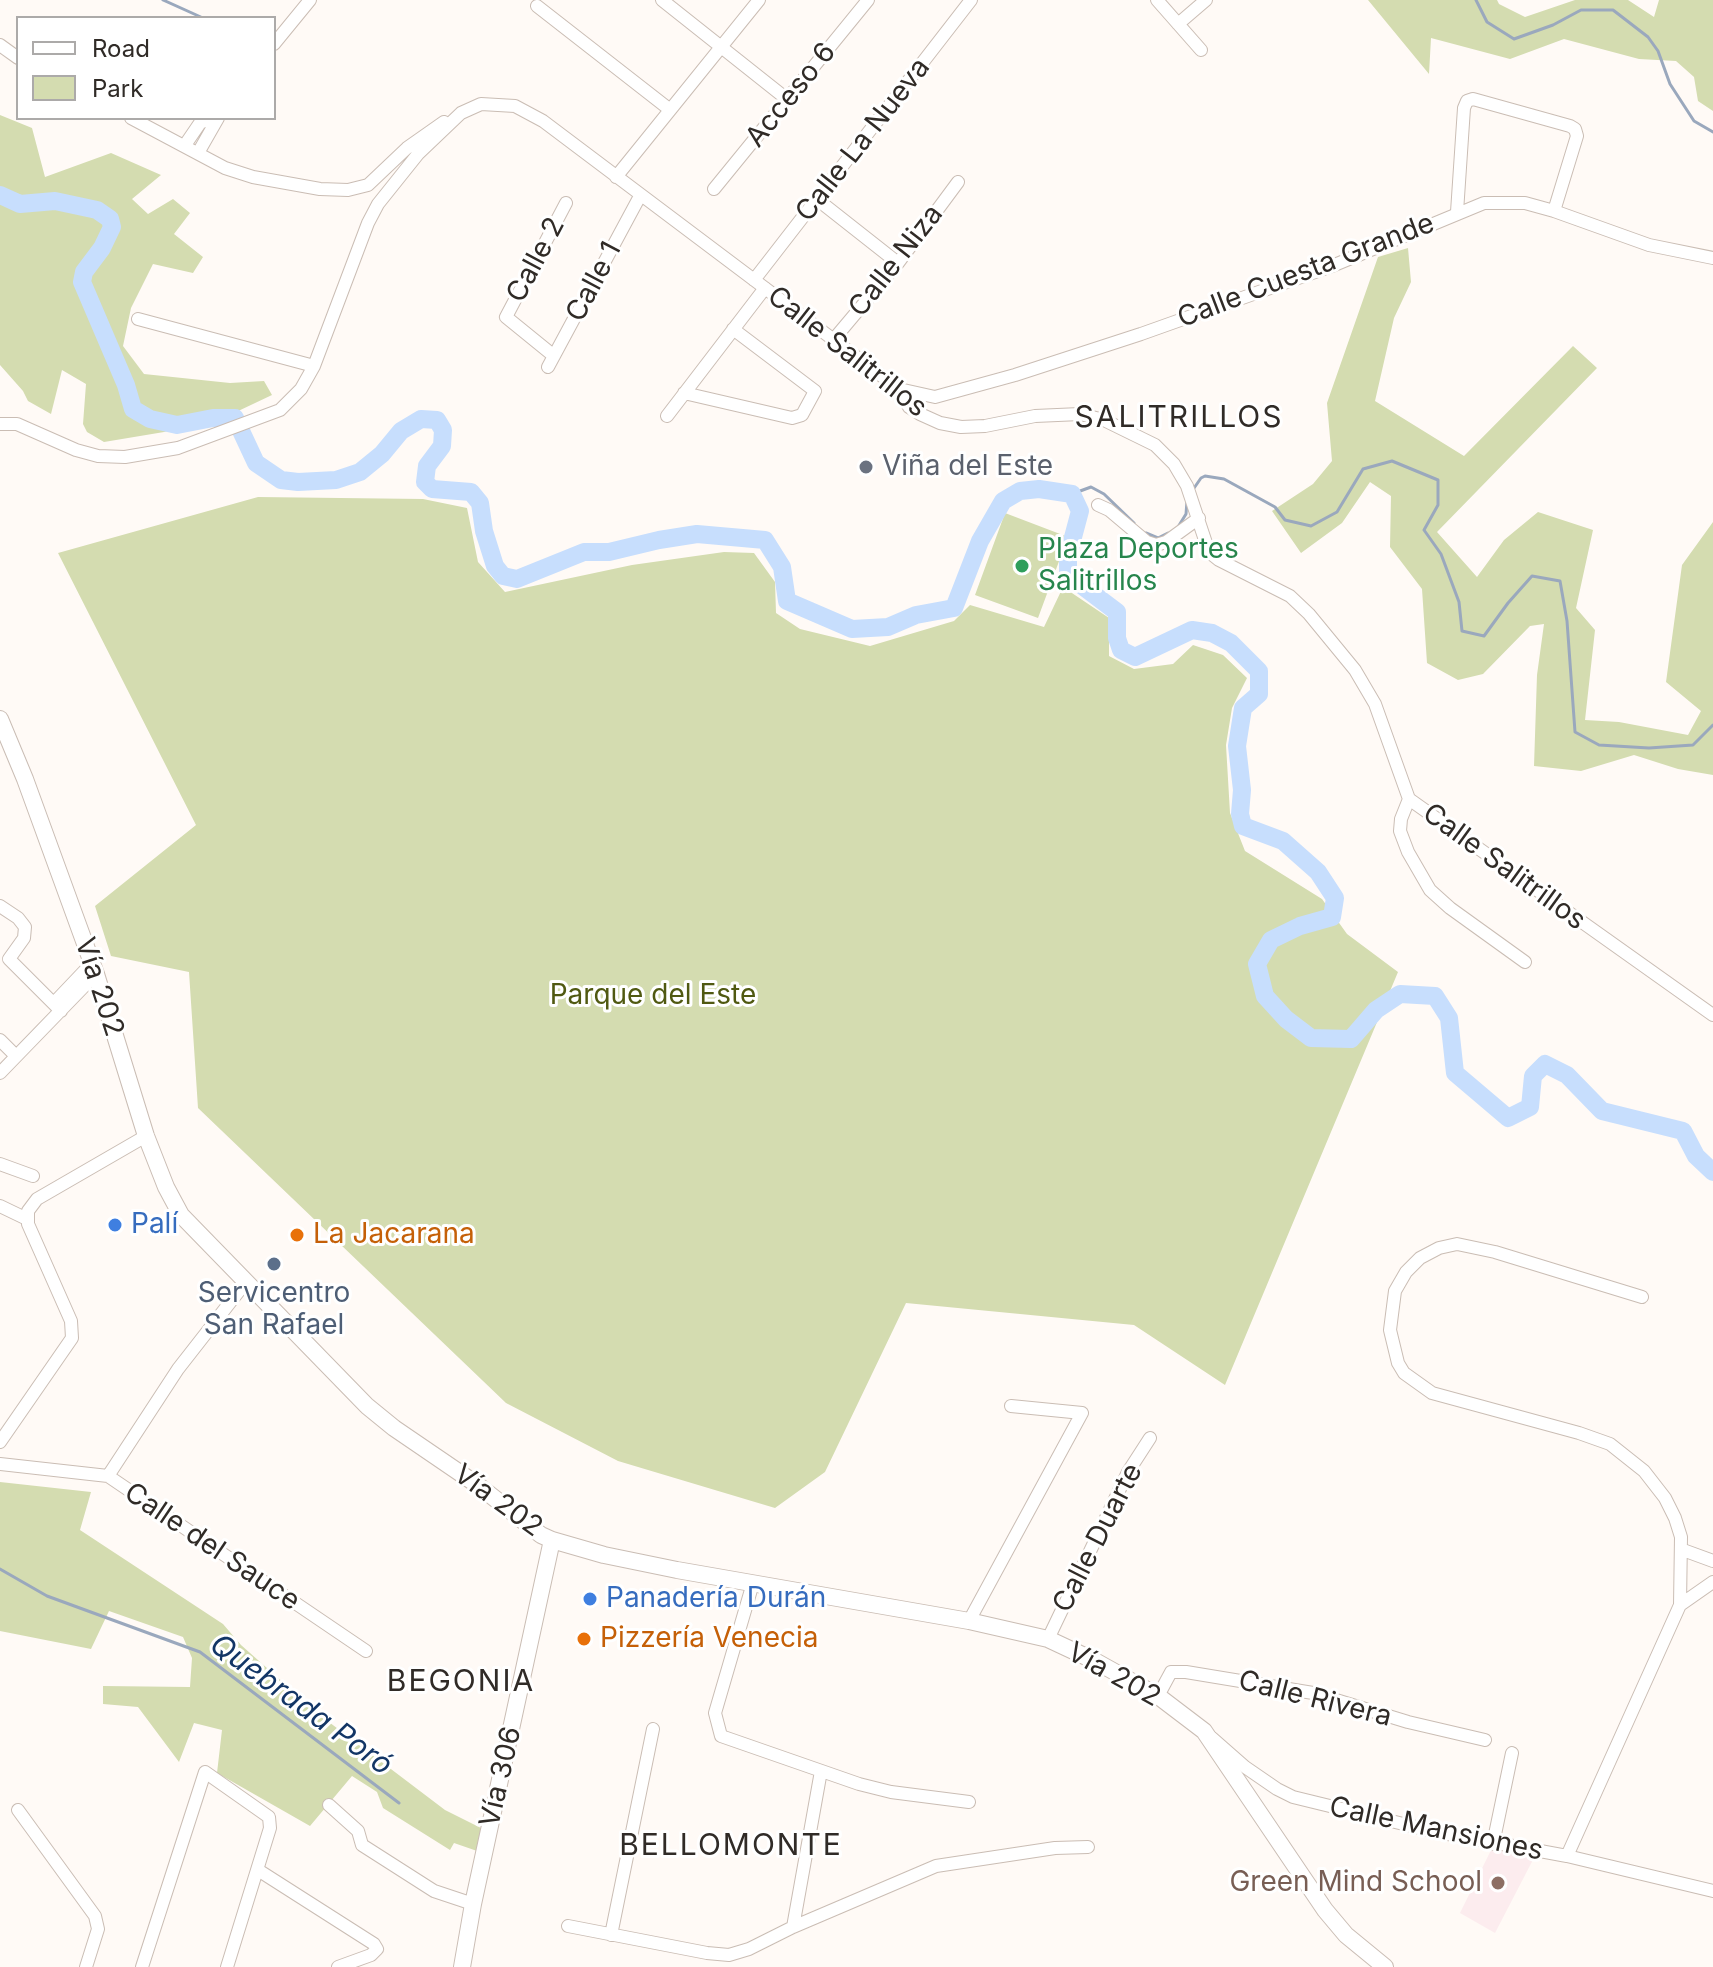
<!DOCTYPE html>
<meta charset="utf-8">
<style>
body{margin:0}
#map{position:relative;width:1713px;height:1967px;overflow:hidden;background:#fffaf6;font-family:Inter,sans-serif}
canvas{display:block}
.legend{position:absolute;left:16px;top:16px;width:260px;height:104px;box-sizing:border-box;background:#fff;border:2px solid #acaaa9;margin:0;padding:10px 14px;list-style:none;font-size:24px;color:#302b27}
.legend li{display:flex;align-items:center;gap:16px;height:40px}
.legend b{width:40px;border:2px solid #acaaa9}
</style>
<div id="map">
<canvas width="1713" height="1967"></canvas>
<ul class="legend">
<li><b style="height:10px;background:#fff"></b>Road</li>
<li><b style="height:22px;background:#d4dcb0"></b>Park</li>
</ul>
</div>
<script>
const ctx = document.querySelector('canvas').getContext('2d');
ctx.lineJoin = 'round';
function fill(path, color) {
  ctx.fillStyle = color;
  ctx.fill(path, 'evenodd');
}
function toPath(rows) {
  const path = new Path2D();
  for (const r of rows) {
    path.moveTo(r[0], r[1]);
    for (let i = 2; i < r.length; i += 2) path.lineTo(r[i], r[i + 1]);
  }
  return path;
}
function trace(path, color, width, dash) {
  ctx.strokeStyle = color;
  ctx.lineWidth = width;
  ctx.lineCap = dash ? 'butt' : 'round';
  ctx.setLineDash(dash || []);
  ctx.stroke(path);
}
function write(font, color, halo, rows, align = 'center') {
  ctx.font = font + ' Inter,sans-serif';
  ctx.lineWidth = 6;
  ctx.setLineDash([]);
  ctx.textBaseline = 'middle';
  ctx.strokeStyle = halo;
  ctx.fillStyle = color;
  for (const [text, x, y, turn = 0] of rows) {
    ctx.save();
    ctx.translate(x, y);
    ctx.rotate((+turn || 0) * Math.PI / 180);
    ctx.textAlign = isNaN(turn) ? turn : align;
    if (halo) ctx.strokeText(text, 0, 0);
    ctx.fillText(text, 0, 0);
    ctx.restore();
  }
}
fill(toPath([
 [1494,1844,1537,1852,1495,1933,1460,1913]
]), '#fcecee');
fill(toPath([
 [1368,0,1497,0,1499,4,1525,17,1575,0,1628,0,1654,17,1659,0,1713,0,1713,111,1698,101,1694,77,1676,61,1639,59,1564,39,1510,59,1431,38,1429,74],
 [0,115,32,128,45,177,111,153,161,175,132,199,148,214,173,199,190,213,174,234,203,257,193,273,153,264,131,308,123,346,144,374,230,383,264,381,272,395,234,413,164,432,104,442,87,432,83,424,86,384,62,370,51,414,28,401,23,391,0,365],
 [1408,248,1411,282,1394,318,1375,401,1464,456,1573,346,1597,368,1437,532,1477,577,1504,540,1538,512,1593,530,1576,608,1595,630,1585,720,1619,722,1688,735,1701,711,1666,682,1682,565,1713,522,1713,775,1678,769,1634,755,1581,771,1534,766,1537,675,1544,624,1530,626,1483,674,1458,680,1427,663,1422,589,1390,547,1391,496,1370,482,1342,523,1301,553,1272,511,1313,484,1332,461,1327,403,1378,257],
 [258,497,423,499,467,508,478,562,505,592,632,565,724,552,754,553,775,582,776,613,800,629,870,646,954,621,970,605,1044,627,1063,587,1109,618,1109,656,1134,669,1173,664,1193,645,1223,655,1247,678,1232,708,1226,745,1230,813,1245,851,1322,899,1347,934,1398,972,1225,1385,1134,1325,906,1303,825,1472,775,1508,618,1461,506,1403,198,1108,189,972,111,956,95,906,196,825,58,553],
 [1005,513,1068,537,1038,618,975,595],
 [0,1482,91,1492,80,1530,223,1624,241,1645,321,1716,445,1810,487,1831,480,1852,454,1843,450,1850,383,1808,377,1792,352,1776,310,1826,217,1773,222,1730,194,1723,179,1762,138,1707,103,1704,103,1686,190,1687,192,1658,183,1637,109,1611,91,1649,0,1631]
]), '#d4dcb0');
trace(toPath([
 [163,0,203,18],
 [1476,0,1487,22,1514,39,1553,25,1581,10,1613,10,1648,37,1658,51,1670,84,1694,121,1713,132],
 [1192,491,1201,478,1205,476,1224,479,1275,507,1285,520,1311,526,1337,512,1363,469,1392,461,1438,480,1438,505,1424,530,1441,554,1459,602,1462,631,1484,636,1508,603,1532,576,1560,581,1567,621,1575,732,1599,745,1649,748,1693,745,1713,725],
 [1072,494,1091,487,1104,494,1134,523],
 [1178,527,1186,514,1187,501],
 [1146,533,1158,538,1168,533],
 [0,1569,47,1596,200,1652,399,1803]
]), '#9aa8bd', 3);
trace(toPath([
 [0,195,20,204,55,201,97,210,110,219,112,227,102,248,84,272,82,282,126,385,133,409,150,419,177,425,213,418,235,418,256,463,281,480,298,482,336,480,360,472,382,454,401,431,421,419,437,420,443,430,442,446,427,466,425,482,432,489,471,492,480,503,484,531,495,566,503,576,517,579,584,552,609,552,659,540,697,534,765,540,782,567,787,601,852,629,888,627,916,615,954,608,980,541,1003,501,1020,491,1039,489,1072,494,1080,511,1068,556,1068,575,1117,612,1117,638,1121,650,1135,657,1192,630,1212,633,1231,643,1259,671,1259,694,1243,708,1237,746,1242,790,1240,814,1243,826,1283,841,1318,872,1335,898,1332,917,1300,926,1271,940,1257,964,1265,996,1286,1019,1311,1038,1351,1039,1376,1010,1400,994,1435,996,1449,1018,1455,1073,1508,1118,1530,1107,1533,1076,1545,1064,1567,1075,1602,1111,1683,1131,1696,1156,1713,1172]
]), '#c7defd', 18);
const street = toPath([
 [662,0,788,100],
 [1157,0,1201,50],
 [537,6,669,109],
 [1178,24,1206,0],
 [274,44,310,0],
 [0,45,18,58],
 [131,118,225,168,253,177,320,189,348,190,368,185,407,148,444,122],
 [185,145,200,123,211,118],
 [198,153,218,118],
 [616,177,759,0],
 [714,189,868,0],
 [818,200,898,263],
 [1457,212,1464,108,1467,101,1473,99,1570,126,1575,129,1577,136,1554,211],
 [754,280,971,0],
 [138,319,314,366],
 [834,339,898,263,958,182],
 [554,356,506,317,566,203],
 [548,367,640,196],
 [899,389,935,397,1015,375,1141,334,1332,266,1484,203,1525,203,1554,211,1649,245,1713,258],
 [684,393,792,418,802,415,815,391,733,329],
 [667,416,765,288],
 [0,424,17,424,76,450,98,456,125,457,178,448,280,410,301,389,314,366,368,223,378,204,418,154,461,113,481,104,515,106,543,121,899,389,909,407,920,414,940,423,961,427,985,426,1035,416,1080,414,1104,420,1155,445,1174,464,1187,486,1209,552,1219,560,1290,596,1309,614,1355,670,1375,704,1409,799,1713,1015],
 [1098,505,1109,510,1147,542,1156,545,1166,542,1199,518],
 [1409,799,1401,819,1400,831,1408,852,1430,890,1450,908,1525,962],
 [0,906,18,918,25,927,24,938,9,959,61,1011],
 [54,1003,92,963],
 [0,1040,16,1056],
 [0,1073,96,974],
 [0,1164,33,1176],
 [0,1206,27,1219],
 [1642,1297,1495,1252,1457,1244,1439,1248,1420,1258,1406,1272,1395,1291,1390,1330,1398,1363,1404,1373,1432,1393,1579,1433,1610,1444,1644,1471,1665,1498,1675,1518,1681,1537,1680,1605],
 [0,1442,72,1338,71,1321,28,1224,28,1211,37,1199,146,1136],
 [0,1464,108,1476,366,1651],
 [108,1476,178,1369,246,1282],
 [1683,1550,1713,1561],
 [753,1583,715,1713,721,1736,859,1784,891,1792,969,1802],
 [969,1621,1082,1413,1011,1406],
 [1048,1639,1128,1472,1150,1438],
 [1158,1696,1171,1672,1186,1672,1313,1693,1408,1722,1485,1740],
 [1212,1738,1245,1767,1277,1789,1293,1797,1432,1831,1567,1856,1713,1891],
 [329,1805,358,1831,362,1845,434,1891,473,1904],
 [18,1810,95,1916,98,1929,86,1967],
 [1493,1844,1512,1753],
 [1567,1856,1680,1605,1713,1582],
 [258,1870,374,1944,377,1949,371,1955,338,1967],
 [568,1926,707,1953,729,1955,749,1949,793,1927,936,1866,1055,1848,1088,1847],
 [793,1927,821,1771],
 [611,1935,653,1729],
 [142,1967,205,1772,269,1817,270,1828,227,1967]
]);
const secondary = toPath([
 [0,719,25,779,96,974,146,1136,166,1187,181,1215,367,1406,394,1428,479,1486,541,1535,552,1540,604,1555,677,1570,969,1621,1048,1639,1095,1661,1158,1696,1204,1731,1325,1910,1346,1935,1385,1967],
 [462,1967,473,1904,552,1540]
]);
trace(street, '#cabdb4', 14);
trace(secondary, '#cabdb4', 18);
trace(street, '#fff', 12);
trace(secondary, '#fff', 16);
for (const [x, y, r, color] of [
 [866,467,8,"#6b7280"],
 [1022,566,8,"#2e9e5b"],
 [115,1225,8,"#3f7fe0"],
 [297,1235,8,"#e8710a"],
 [274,1264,8,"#5c6f8a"],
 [590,1599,8,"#3f7fe0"],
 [584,1639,8,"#e8710a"],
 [1498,1883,8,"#8d6e63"]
]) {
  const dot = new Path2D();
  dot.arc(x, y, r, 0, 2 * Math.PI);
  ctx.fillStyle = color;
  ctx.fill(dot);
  trace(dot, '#fff', 3);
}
write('28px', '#302b27', '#fff', [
 ["Acceso 6",791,95,-51],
 ["Calle La Nueva",863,140,-52],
 ["Calle 2",536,260,-62],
 ["Calle Niza",896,261,-52],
 ["Calle Cuesta Grande",1306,271,-21],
 ["Calle 1",594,282,-62],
 ["Calle Salitrillos",847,352,38],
 ["Calle Salitrillos",1504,867,36],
 ["Vía 202",99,987,72],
 ["Vía 202",498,1501,36],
 ["Calle Duarte",1098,1538,-63],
 ["Calle del Sauce",212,1547,34],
 ["Vía 202",1114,1675,29],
 ["Calle Rivera",1315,1699,14],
 ["Vía 306",501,1777,-77],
 ["Calle Mansiones",1436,1829,12]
]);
write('28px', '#5b616d', '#fff', [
 ["Viña del Este",882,467]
], 'left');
write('28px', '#27864d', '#fff', [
 ["Plaza Deportes",1038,550],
 ["Salitrillos",1038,582]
], 'left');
write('28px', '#505911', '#fff', [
 ["Parque del Este",653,996]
]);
write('28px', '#366cbe', '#fff', [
 ["Palí",131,1225],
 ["Panadería Durán",606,1599]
], 'left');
write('28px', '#c56008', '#fff', [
 ["La Jacarana",313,1235],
 ["Pizzería Venecia",600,1639]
], 'left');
write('28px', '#4e5e75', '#fff', [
 ["Servicentro",274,1294],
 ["San Rafael",274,1326]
]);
write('28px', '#785e54', '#fff', [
 ["Green Mind School",1482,1883]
], 'right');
ctx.letterSpacing = '2px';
write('30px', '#302b27', '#fff', [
 ["SALITRILLOS",1179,418],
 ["BEGONIA",461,1682],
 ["BELLOMONTE",731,1846]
]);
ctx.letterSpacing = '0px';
write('italic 30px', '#133666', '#fff', [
 ["Quebrada Poró",301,1705,36]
]);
</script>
